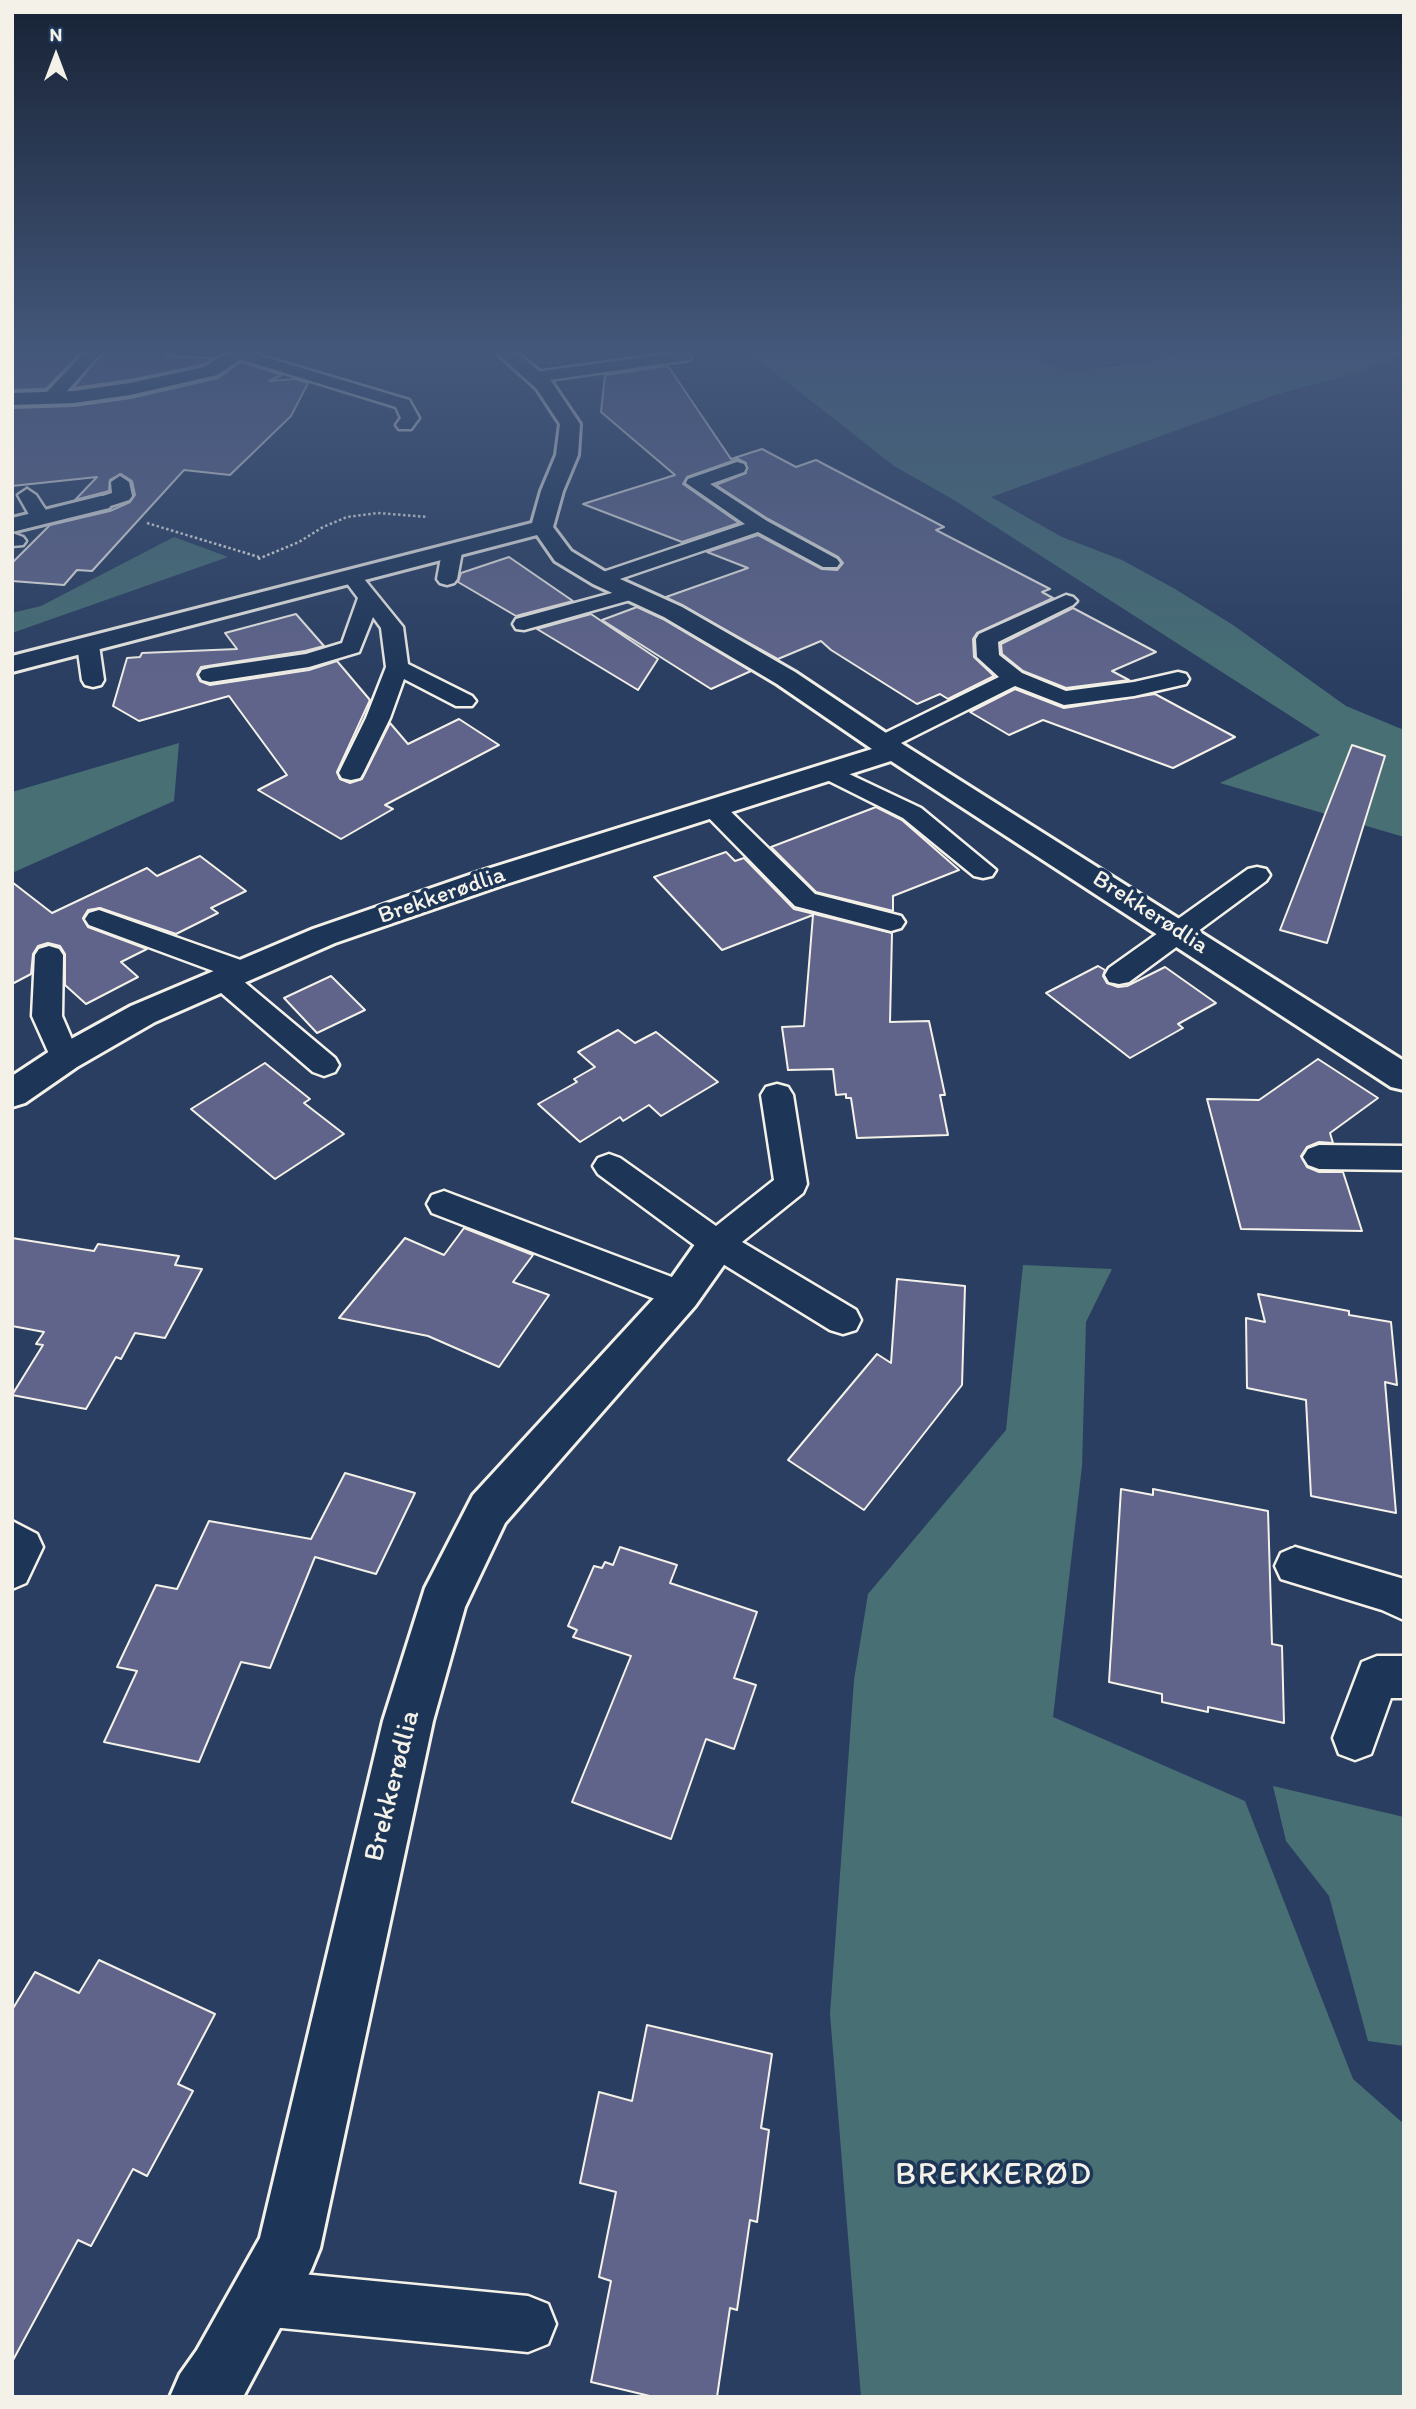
<!DOCTYPE html>
<meta charset="utf-8">
<style>
body{margin:0}
#map{position:relative;width:1416px;height:2409px;overflow:hidden;background:#2a3e61;font-family:Itim,sans-serif}
canvas{display:block}
.frame{position:absolute;inset:0;border:14px solid #f4f1e8;pointer-events:none}
.north{position:absolute;left:21px;top:21px;width:70px;height:70px;-webkit-text-stroke:5px #1d3557;paint-order:stroke;rotate:0deg;font-size:19px;font-weight:700;line-height:28px;text-align:center;color:#f4f1e8}
.north::after{content:'';display:block;margin:auto;width:24px;height:32px;background:#f4f1e8;clip-path:polygon(50% 0,100% 100%,50% 72%,0 100%)}
</style>
<div id="map">
<canvas width="1416" height="2409"></canvas>
<div class="frame"></div>
<div class="north">N</div>
</div>
<script>
const ctx = document.querySelector('canvas').getContext('2d');
ctx.lineJoin = 'round';
function fill(path, color) {
  ctx.fillStyle = color;
  ctx.fill(path, 'evenodd');
}
function toPath(rows) {
  const path = new Path2D();
  for (const r of rows) {
    path.moveTo(r[0], r[1]);
    for (let i = 2; i < r.length; i += 2) path.lineTo(r[i], r[i + 1]);
  }
  return path;
}
function trace(path, color, width, dash) {
  ctx.strokeStyle = color;
  ctx.lineWidth = width;
  ctx.lineCap = dash ? 'butt' : 'round';
  ctx.setLineDash(dash || []);
  ctx.stroke(path);
}
function write(font, color, halo, rows, align = 'center') {
  ctx.font = font + ' Itim,sans-serif';
  ctx.lineWidth = 7;
  ctx.setLineDash([]);
  ctx.textBaseline = 'middle';
  ctx.strokeStyle = halo;
  ctx.fillStyle = color;
  for (const [text, x, y, turn = 0] of rows) {
    ctx.save();
    ctx.translate(x, y);
    ctx.rotate((+turn || 0) * Math.PI / 180);
    ctx.textAlign = isNaN(turn) ? turn : align;
    if (halo) ctx.strokeText(text, 0, 0);
    ctx.fillText(text, 0, 0);
    ctx.restore();
  }
}
fill(toPath([
 [749,352,1029,352,1044,364,1071,371,1150,362,1181,352,1404,352,1404,354,1362,371,1275,395,991,497,1062,537,1122,560,1175,589,1233,625,1346,706,1404,730,1404,837,1220,783,1320,735,954,500,894,466],
 [174,537,228,557,12,633,12,613,41,606],
 [179,743,174,801,12,873,12,792],
 [1023,1265,1112,1269,1086,1322,1082,1466,1053,1717,1245,1801,1353,2079,1404,2124,1404,2397,861,2397,830,2014,854,1680,868,1594,1006,1430],
 [1273,1786,1404,1817,1404,2046,1368,2041,1329,1896,1286,1841]
]), '#476f74');
const building = toPath([
 [12,352,82,352,46,389,12,390,12,352],
 [103,352,170,352,166,356,214,358,203,365,130,380,73,388,103,352],
 [241,362,282,375,269,381,295,379,308,383,291,416,230,475,184,470,92,571,77,570,64,585,12,581,12,563,50,525,110,511,130,502,135,495,132,481,121,474,110,480,109,491,75,500,97,477,12,486,12,408,74,406,131,398,218,378,241,362],
 [668,366,731,459,762,449,796,467,816,460,944,527,936,530,1050,589,1042,592,1053,598,977,633,973,639,974,657,994,676,948,699,940,694,917,704,831,650,821,641,778,659,666,597,748,568,707,552,758,535,822,569,837,570,843,563,838,557,768,519,716,485,746,473,746,463,738,459,687,477,683,484,739,523,682,542,583,504,675,475,601,412,605,375,668,366],
 [509,557,573,601,516,616,458,582,461,573,509,557],
 [637,607,663,619,751,671,711,689,602,620,637,607],
 [1073,608,1156,652,1112,671,1129,680,1066,688,1023,671,1002,654,1001,644,1073,608],
 [296,614,324,646,305,651,201,667,197,674,200,681,210,685,309,670,337,661,370,700,337,772,340,779,350,783,362,779,390,723,408,744,459,719,499,745,385,805,393,809,341,839,258,790,287,775,229,696,139,721,113,706,127,658,140,657,142,653,237,649,225,633,296,614],
 [591,614,658,659,638,690,537,629,591,614],
 [1015,689,1064,708,1155,694,1235,737,1173,768,1043,720,1009,735,970,712,1015,689],
 [1352,745,1385,756,1327,943,1280,930,1352,745],
 [876,807,902,820,959,870,893,896,893,911,816,892,771,847,876,807],
 [726,852,735,861,744,858,794,909,892,933,890,1022,929,1021,945,1095,940,1095,948,1135,857,1138,851,1098,846,1098,846,1094,836,1095,833,1069,788,1070,782,1027,804,1026,813,915,722,950,654,877,726,852],
 [200,856,246,891,211,908,218,913,176,934,100,908,88,910,83,918,88,927,147,949,121,962,138,977,86,1004,65,985,65,954,60,946,48,943,38,946,33,954,31,974,12,984,12,882,52,913,147,868,157,876,200,856],
 [1098,966,1105,970,1103,976,1107,983,1118,987,1127,986,1165,967,1216,1003,1178,1024,1183,1028,1130,1058,1046,993,1098,966],
 [331,976,365,1010,317,1033,284,998,331,976],
 [618,1030,635,1043,656,1032,718,1082,661,1116,649,1105,623,1121,620,1117,580,1142,538,1104,577,1082,574,1079,595,1067,578,1052,618,1030],
 [1318,1059,1378,1098,1330,1133,1333,1143,1319,1142,1307,1147,1301,1156,1307,1167,1319,1172,1343,1172,1362,1231,1241,1229,1207,1099,1259,1100,1318,1059],
 [265,1063,310,1099,304,1103,344,1134,275,1179,191,1109,265,1063],
 [464,1228,533,1255,513,1282,549,1295,499,1367,428,1336,339,1318,405,1238,444,1255,464,1228],
 [12,1238,94,1251,98,1244,179,1256,175,1265,202,1269,165,1338,135,1333,121,1359,116,1357,86,1409,12,1395,43,1345,36,1344,44,1332,12,1326,12,1238],
 [897,1279,965,1286,962,1385,864,1510,788,1460,877,1354,891,1363,897,1279],
 [1258,1294,1349,1311,1349,1315,1391,1322,1397,1385,1385,1382,1396,1513,1311,1496,1306,1400,1247,1388,1246,1318,1265,1322,1258,1294],
 [345,1473,415,1493,376,1574,315,1557,270,1668,241,1662,199,1762,104,1742,137,1671,117,1667,156,1585,177,1589,209,1521,311,1539,345,1473],
 [1121,1489,1153,1495,1153,1489,1268,1511,1272,1644,1282,1646,1284,1723,1208,1707,1208,1712,1162,1702,1162,1694,1109,1682,1121,1489],
 [620,1547,677,1565,670,1583,757,1612,734,1678,756,1685,734,1749,706,1739,671,1839,572,1802,631,1656,573,1637,577,1630,568,1626,594,1566,602,1568,605,1562,613,1565,620,1547],
 [99,1960,215,2014,178,2084,193,2091,147,2176,133,2169,91,2246,78,2240,12,2362,12,2010,35,1972,79,1993,99,1960],
 [647,2025,772,2054,761,2128,769,2130,757,2222,750,2220,737,2310,730,2308,717,2397,654,2397,591,2382,611,2281,599,2277,616,2192,580,2183,599,2092,632,2101,647,2025]
]);
fill(building, '#60648a');
trace(building, '#f4f1e8', 2);
const lane = toPath([
 [85,352,101,353,58,401,46,401,43,397,46,393,85,352],
 [232,352,248,352,409,400,419,418,411,429,399,429,396,425,401,418,396,407,233,357,232,352],
 [683,352,689,354,691,357,689,360,535,382,527,377,535,372,683,352],
 [737,462,744,464,746,468,744,472,710,484,767,521,837,559,840,563,837,567,823,567,758,532,608,583,594,583,591,579,594,575,745,524,686,483,688,479,737,462],
 [120,476,129,482,132,496,129,500,101,509,94,507,91,503,94,499,112,493,111,482,120,476],
 [27,489,36,495,51,518,48,522,34,522,31,518,18,495,27,489],
 [12,533,23,537,26,541,23,545,12,546,12,533],
 [452,546,459,548,462,552,457,579,454,583,447,585,440,583,437,579,442,552,445,548,452,546],
 [353,572,360,574,403,627,408,664,472,696,476,701,472,706,456,706,404,679,390,718,363,773,360,778,351,780,342,778,339,773,366,718,386,667,381,628,373,617,359,652,309,667,210,682,202,680,199,675,202,670,210,668,306,654,342,643,358,598,343,578,346,574,353,572],
 [634,587,641,589,644,593,641,597,524,630,516,629,513,624,516,619,634,587],
 [1066,595,1073,597,1077,601,1073,605,998,642,999,655,1022,673,1066,691,1134,682,1178,672,1186,674,1189,679,1186,684,1134,696,1064,705,1015,686,891,748,883,750,875,748,871,743,875,738,999,677,977,657,976,639,979,634,1066,595],
 [88,638,96,640,99,645,104,680,101,685,93,687,85,685,82,680,77,645,80,640,88,638],
 [830,765,921,808,996,870,992,876,983,878,974,876,903,818,821,777,818,772,821,767,830,765],
 [714,801,723,804,815,894,901,916,905,922,901,928,891,931,795,906,705,814,701,809,705,804,714,801],
 [1257,867,1266,869,1270,875,1266,881,1129,982,1119,984,1109,982,1105,975,1109,968,1248,869,1257,867],
 [99,910,252,964,256,971,252,978,242,980,335,1058,339,1065,335,1072,324,1076,313,1072,213,986,209,979,216,972,89,925,85,919,89,913,99,910],
 [49,946,59,949,63,955,62,1016,80,1058,76,1065,65,1068,54,1065,32,1016,35,955,39,949,49,946],
 [777,1084,788,1087,793,1095,807,1184,803,1193,742,1242,856,1310,861,1320,856,1330,843,1334,830,1330,705,1253,598,1174,593,1166,598,1158,609,1154,620,1158,716,1226,774,1180,761,1095,766,1087,777,1084],
 [1319,1145,1404,1146,1404,1170,1319,1169,1308,1165,1303,1157,1308,1149,1319,1145],
 [444,1191,693,1285,699,1295,693,1305,681,1309,432,1213,427,1204,432,1195,444,1191],
 [12,1521,37,1534,43,1547,26,1583,12,1589,12,1521],
 [1295,1547,1404,1579,1404,1620,1382,1610,1281,1579,1275,1566,1281,1553,1295,1547],
 [1377,1656,1404,1656,1404,1698,1391,1698,1371,1754,1355,1760,1339,1754,1333,1738,1362,1662,1377,1656],
 [261,2270,528,2296,548,2304,556,2324,548,2344,528,2352,261,2326,241,2318,233,2298,241,2278,261,2270]
]);
const street = toPath([
 [229,352,251,352,217,375,130,395,74,403,12,405,12,393,74,391,130,383,204,367,229,352],
 [496,352,516,352,551,381,580,424,578,455,563,491,553,527,571,551,609,574,682,607,795,672,904,745,1404,1061,1404,1090,1391,1087,891,761,503,885,335,943,155,1022,77,1067,25,1103,12,1107,12,1076,53,1049,131,1006,313,929,481,871,872,749,777,684,664,617,593,584,555,561,537,535,12,672,12,656,532,523,541,491,556,455,560,424,537,389,496,352],
 [101,496,109,498,112,503,109,508,12,532,12,518,101,496],
 [717,1229,731,1233,737,1244,731,1255,695,1306,505,1523,465,1607,433,1721,320,2248,311,2270,243,2397,170,2397,180,2374,197,2350,260,2238,383,1721,425,1588,473,1495,667,1284,703,1233,717,1229]
]);
trace(lane, '#f4f1e8', 5);
trace(street, '#f4f1e8', 6);
trace(toPath([
 [147,523,259,557],
 [258,559,299,542,323,527,347,517,378,513,428,517]
]), '#f4f1e8', 2.5, [2.5, 2.5]);
fill(lane, '#1d3557');
fill(street, '#1d3557');
const sky = ctx.createLinearGradient(0, 0, 0, 689);
sky.addColorStop(0, '#172235');
sky.addColorStop(0.51, '#44587b');
sky.addColorStop(1, '#44587b00');
ctx.fillStyle = sky;
ctx.fillRect(0, 0, 1416, 689);
write('24px', '#f4f1e8', '#1d3557', [
 ["Brekkerødlia",442,896,-19],
 ["Brekkerødlia",1150,913,33]
]);
write('28px', '#f4f1e8', '#1d3557', [
 ["Brekkerødlia",393,1786,-76]
]);
ctx.letterSpacing = '2px';
write('32px', '#f4f1e8', '#1d3557', [
 ["BREKKERØD",994,2176]
]);
ctx.letterSpacing = '0px';
</script>
